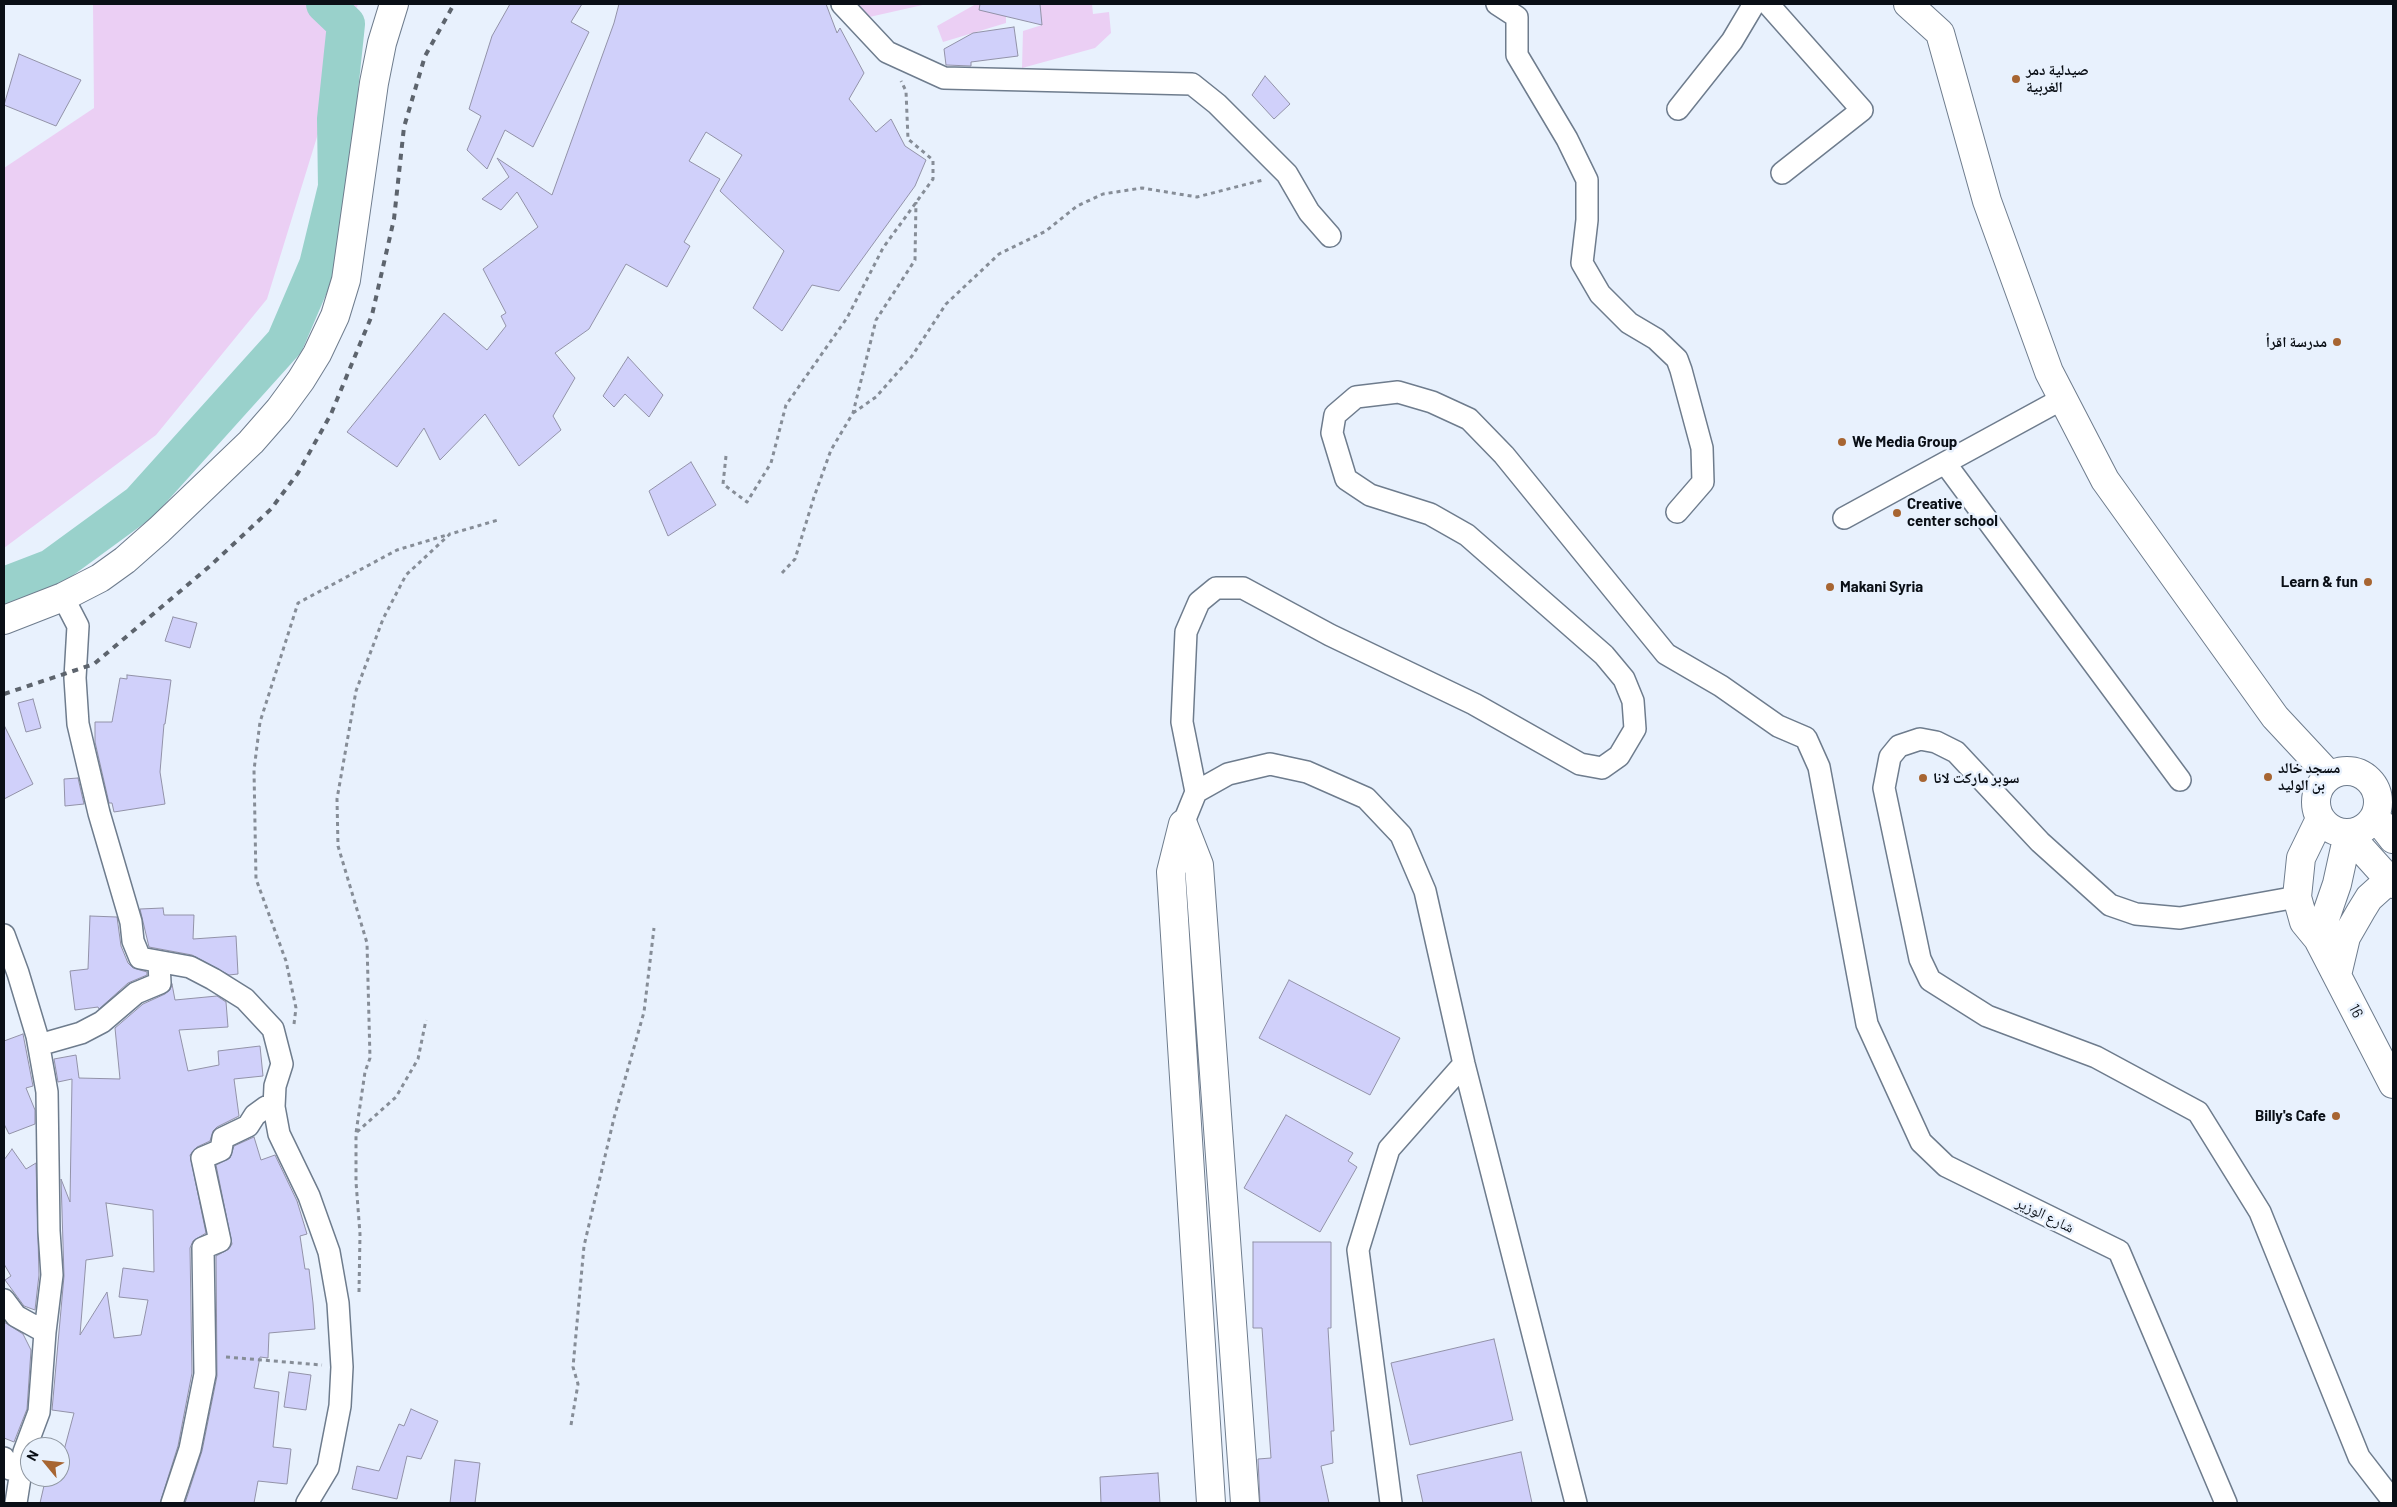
<!DOCTYPE html>
<meta charset="utf-8">
<style>
body{margin:0}
#map{position:relative;width:2397px;height:1507px;overflow:hidden;background:#e8f1fd;font-family:Barlow,sans-serif}
canvas{display:block}
.frame{position:absolute;inset:0;border:5px solid #0a0f16;pointer-events:none}
.north{position:absolute;left:20px;top:1437px;width:50px;height:50px;box-sizing:border-box;background:#e8f1fd;border:1px solid #8f97a1;border-radius:50%;rotate:298deg;font-size:14px;font-weight:700;line-height:20px;text-align:center;color:#0a0f16}
.north::after{content:'';display:block;margin:auto;width:18px;height:22px;background:#a76532;clip-path:polygon(50% 0,100% 100%,50% 72%,0 100%)}
</style>
<div id="map">
<canvas width="2397" height="1507"></canvas>
<div class="frame"></div>
<div class="north">N</div>
</div>
<script>
const ctx = document.querySelector('canvas').getContext('2d');
ctx.lineJoin = 'round';
function fill(path, color) {
  ctx.fillStyle = color;
  ctx.fill(path, 'evenodd');
}
function toPath(rows) {
  const path = new Path2D();
  for (const r of rows) {
    if (r.length === 3) {
      path.moveTo(r[0] + r[2], r[1]);
      path.arc(r[0], r[1], r[2], 0, 2 * Math.PI);
      continue;
    }
    path.moveTo(r[0], r[1]);
    for (let i = 2; i < r.length; i += 2) path.lineTo(r[i], r[i + 1]);
  }
  return path;
}
function trace(path, color, width, dash) {
  ctx.strokeStyle = color;
  ctx.lineWidth = width;
  ctx.lineCap = dash ? 'butt' : 'round';
  ctx.setLineDash(dash || []);
  ctx.stroke(path);
}
function write(font, color, halo, rows, align = 'center') {
  ctx.font = font + ' Barlow,"Noto Naskh Arabic",sans-serif';
  ctx.lineWidth = 5;
  ctx.setLineDash([]);
  ctx.textBaseline = 'middle';
  ctx.strokeStyle = halo;
  ctx.fillStyle = color;
  for (const [text, x, y, turn = 0] of rows) {
    ctx.save();
    ctx.translate(x, y);
    ctx.rotate((+turn || 0) * Math.PI / 180);
    ctx.textAlign = isNaN(turn) ? turn : align;
    if (halo) ctx.strokeText(text, 0, 0);
    ctx.fillText(text, 0, 0);
    ctx.restore();
  }
}
fill(toPath([
 [93,4,358,4,267,299,156,435,4,548,4,168,94,108],
 [855,4,927,4,865,18],
 [976,4,1006,4,1006,23,943,42,937,26],
 [1040,4,1092,4,1093,14,1109,12,1111,33,1095,48,1022,68,1023,31,1042,25]
]), '#ebcff4');
trace(toPath([
 [4,586,51,568,140,503,285,342,318,265,337,187,336,119,346,24,325,4]
]), '#99d1cb', 38);
const building = toPath([
 [510,4,582,4,571,22,589,32,533,147,505,130,487,169,467,150,481,116,469,109,492,36,510,4],
 [619,4,826,4,837,33,840,28,864,73,849,99,876,132,891,119,905,146,926,160,915,186,839,291,812,285,782,331,753,308,784,251,720,191,742,155,706,132,689,161,720,179,684,242,690,246,667,287,626,264,589,329,555,353,575,378,553,416,561,430,519,466,485,414,440,460,424,428,397,467,347,432,444,313,487,350,506,326,501,316,506,313,483,269,538,227,517,192,501,210,482,199,509,177,497,158,552,195,614,23,619,4],
 [980,4,1040,4,1042,25,979,10,980,4],
 [1014,27,1018,56,971,62,971,66,946,65,944,49,973,33,1014,27],
 [19,54,81,80,56,126,4,105,19,54],
 [1265,76,1290,104,1274,119,1252,95,1265,76],
 [628,357,663,395,649,417,625,394,614,407,603,396,628,357],
 [691,462,716,505,668,536,649,491,691,462],
 [173,617,197,623,190,648,165,641,173,617],
 [127,675,171,680,165,724,164,724,160,772,165,804,114,812,112,803,109,803,95,742,95,722,112,722,120,678,127,679,127,675],
 [33,699,41,728,26,732,18,703,33,699],
 [4,725,33,784,4,799,4,725],
 [78,778,84,804,65,806,64,779,78,778],
 [163,908,164,915,194,915,193,939,236,936,238,974,229,975,192,955,149,947,140,909,163,908],
 [90,916,117,917,121,946,128,963,133,968,147,972,147,975,128,983,99,1009,98,1007,75,1010,70,971,88,969,90,916],
 [1289,980,1400,1038,1370,1095,1259,1038,1289,980],
 [172,984,175,1000,217,996,226,1002,228,1027,179,1030,188,1071,219,1065,218,1051,260,1046,263,1076,234,1079,239,1116,217,1127,213,1131,210,1141,197,1147,190,1155,206,1233,193,1241,190,1248,192,1373,178,1446,160,1503,40,1503,46,1477,60,1477,60,1454,63,1454,74,1413,52,1410,64,1276,61,1179,70,1202,72,1079,58,1082,54,1059,76,1055,79,1078,120,1079,115,1028,143,1004,165,994,170,990,172,984],
 [106,1203,153,1210,154,1272,123,1268,119,1297,148,1300,141,1335,114,1338,107,1292,80,1335,86,1260,113,1256,106,1203],
 [23,1034,33,1086,26,1088,35,1110,35,1124,9,1134,4,1124,4,1041,23,1034],
 [1286,1115,1353,1153,1348,1161,1357,1167,1320,1232,1244,1188,1286,1115],
 [254,1137,261,1160,275,1155,297,1201,307,1234,300,1236,305,1269,309,1269,313,1303,315,1329,269,1333,268,1358,260,1357,254,1388,279,1392,273,1447,291,1449,287,1484,258,1481,254,1503,185,1503,202,1451,217,1376,216,1256,229,1249,232,1244,216,1165,230,1158,234,1146,254,1137],
 [12,1149,26,1169,36,1163,39,1275,35,1310,24,1306,5,1280,11,1276,4,1264,4,1160,12,1149],
 [1253,1242,1331,1242,1331,1328,1328,1328,1334,1431,1331,1431,1333,1463,1321,1466,1329,1503,1260,1503,1258,1459,1271,1458,1262,1328,1253,1328,1253,1242],
 [4,1322,23,1334,31,1350,27,1409,14,1442,4,1438,4,1322],
 [1494,1339,1513,1420,1410,1445,1391,1363,1494,1339],
 [289,1372,311,1375,306,1410,284,1407,289,1372],
 [411,1409,438,1421,421,1459,407,1456,397,1499,352,1489,357,1466,379,1471,399,1424,404,1426,411,1409],
 [1521,1452,1532,1503,1423,1503,1417,1475,1521,1452],
 [455,1460,480,1463,475,1503,450,1503,455,1460],
 [1158,1473,1160,1503,1101,1503,1100,1477,1158,1473]
]);
fill(building, '#d0d0fa');
trace(building, '#9292a8', 1);
const street = toPath([
 [842,4,887,52,944,78,1192,84,1217,104,1287,174,1309,212,1330,236],
 [1497,4,1517,17,1517,55,1567,139,1587,180,1587,220,1582,263,1600,294,1629,323,1656,339,1677,359,1681,370,1702,448,1703,482,1677,512],
 [1768,4,1862,110,1782,173],
 [1678,109,1732,41,1754,4],
 [1945,463,2180,780],
 [1844,518,2062,399],
 [63,597,78,626,75,678,78,724,99,813,131,922,133,941,140,958,190,967,213,979,245,999,273,1029,282,1064,275,1086,274,1107,279,1134,309,1196,329,1252,338,1303,342,1367,340,1406,328,1468,307,1503],
 [1196,792,1228,774,1270,764,1307,772,1366,798,1401,835,1425,891,1464,1064,1576,1503],
 [1183,824,1196,792,1182,722,1186,632,1199,602,1216,588,1243,588,1330,635,1474,704,1580,764,1602,768,1619,756,1635,729,1633,701,1624,679,1604,655,1467,535,1430,514,1370,495,1346,479,1332,433,1335,415,1356,397,1398,392,1432,402,1469,419,1504,455,1666,654,1721,686,1778,726,1806,738,1819,767,1867,1024,1921,1142,1946,1166,2119,1251,2226,1503],
 [2297,897,2180,918,2136,914,2110,905,2040,842,1956,752,1936,742,1920,739,1899,746,1890,757,1884,788,1920,959,1930,980,1987,1016,2096,1057,2198,1112,2260,1212,2359,1457,2393,1501],
 [4,935,18,973,37,1036,47,1092,49,1231,52,1275,45,1332,39,1412,24,1452,16,1503],
 [39,1045,81,1033,102,1022,136,993,160,983,159,963],
 [4,1300,16,1316,45,1332],
 [4,1458,10,1469,19,1471],
 [172,1503,190,1449,205,1374,203,1248,220,1241,202,1158,221,1150,223,1138,248,1126,255,1115,266,1107,274,1107],
 [1391,1503,1358,1250,1389,1149,1464,1064]
]);
const secondary = toPath([
 [1908,4,1940,33,1987,201,2049,372,2105,480,2275,717,2330,776],
 [2347,802,31],
 [2375,816,2393,839],
 [2320,819,2301,858,2297,897,2304,922,2318,939,2393,1084],
 [1183,824,1199,865,1245,1503],
 [1183,824,1171,872,1211,1503],
 [2348,834,2393,884],
 [2318,939,2337,884,2348,834],
 [2337,975,2346,937,2361,911,2369,898,2389,880]
]);
const primary = toPath([
 [4,620,63,597,100,578,125,560,159,530,251,442,279,410,301,380,317,354,335,316,346,280,374,83,382,43,394,4]
]);
trace(street, '#6e7c8d', 24);
trace(secondary, '#6e7c8d', 30);
trace(primary, '#6e7c8d', 30);
trace(toPath([
 [853,413,876,397,912,356,946,304,999,254,1046,231,1077,206,1103,194,1142,188,1197,197,1263,180],
 [726,456,723,484,747,502,771,463,786,405,847,318,883,248,933,179,933,160,908,139,906,91,901,81],
 [782,573,795,559,814,497,831,450,853,413,876,320,915,260,916,202],
 [294,1024,296,1008,286,961,256,879,254,770,260,722,298,603,397,550,450,534],
 [357,1132,396,1097,418,1059,426,1020],
 [359,1292,360,1234,356,1182,356,1133,365,1072,370,1058,367,943,338,846,337,799,356,691,383,619,406,575,450,534,498,520],
 [226,1357,322,1365],
 [571,1425,578,1384,573,1367,584,1246,614,1118,644,1012,654,928]
]), '#868d97', 3, [4, 4]);
trace(street, '#fff', 21);
trace(secondary, '#fff', 28);
trace(primary, '#fff', 28);
trace(toPath([
 [4,694,94,664,210,566,271,509,298,473,331,414,372,315,394,219,404,127,425,56,454,4]
]), '#5d646d', 4, [6, 6]);
for (const [x, y, r, color] of [
 [2016,79,5,"#a76532"],
 [2337,342,5,"#a76532"],
 [1842,442,5,"#a76532"],
 [1897,513,5,"#a76532"],
 [2368,582,5,"#a76532"],
 [1830,587,5,"#a76532"],
 [2268,777,5,"#a76532"],
 [1923,778,5,"#a76532"],
 [2336,1116,5,"#a76532"]
]) {
  const dot = new Path2D();
  dot.arc(x, y, r, 0, 2 * Math.PI);
  ctx.fillStyle = color;
  ctx.fill(dot);
  trace(dot, '#e8f1fd', 2);
}
write('bold 15px', '#0a0f16', '#e8f1fd', [
 ["صيدلية دمر",2026,70],
 ["الغربية",2026,87],
 ["مدرسة اقرأ",2327,342,"right"],
 ["We Media Group",1852,442],
 ["Creative",1907,504],
 ["center school",1907,521],
 ["Learn & fun",2358,582,"right"],
 ["Makani Syria",1840,587],
 ["مسجد خالد",2278,768],
 ["بن الوليد",2278,785],
 ["سوبر ماركت لانا",1933,778],
 ["Billy's Cafe",2326,1116,"right"]
], 'left');
write('15px', '#0a0f16', '#e8f1fd', [
 ["16",2356,1011,63],
 ["شارع الوزير",2045,1215,26]
]);
</script>
